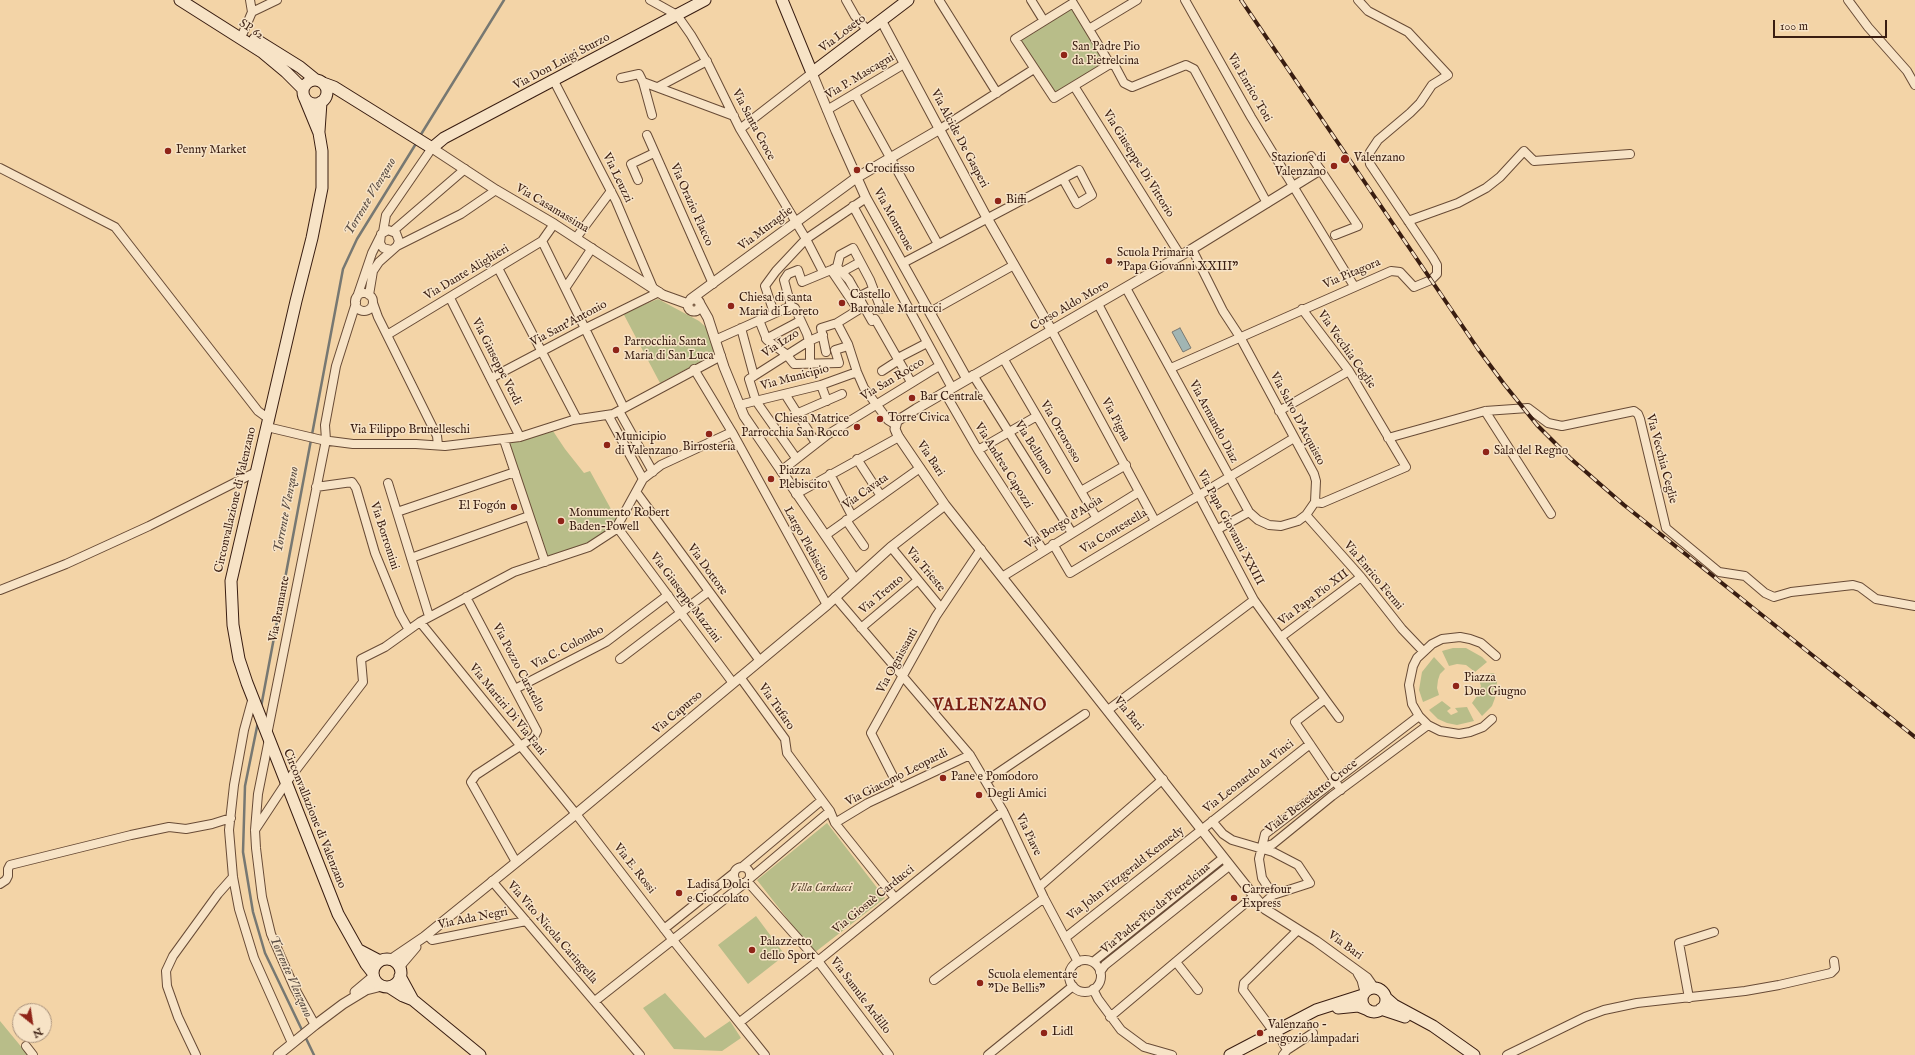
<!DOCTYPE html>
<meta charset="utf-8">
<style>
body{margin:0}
#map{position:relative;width:1915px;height:1055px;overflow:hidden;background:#f3d4a7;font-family:"IM FELL English",serif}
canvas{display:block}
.north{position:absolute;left:12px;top:1003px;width:40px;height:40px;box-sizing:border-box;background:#f7e3c6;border:1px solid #ab947e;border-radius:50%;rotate:150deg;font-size:11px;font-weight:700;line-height:16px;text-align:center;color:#391d11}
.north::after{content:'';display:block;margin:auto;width:14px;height:18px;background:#8f2418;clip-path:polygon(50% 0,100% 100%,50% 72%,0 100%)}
.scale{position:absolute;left:1773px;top:20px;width:114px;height:18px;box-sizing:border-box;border:2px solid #391d11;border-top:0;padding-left:5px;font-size:12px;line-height:14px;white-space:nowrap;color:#391d11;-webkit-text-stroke:3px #f7e3c6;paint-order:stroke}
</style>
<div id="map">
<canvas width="1915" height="1055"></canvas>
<div class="north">N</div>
<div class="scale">100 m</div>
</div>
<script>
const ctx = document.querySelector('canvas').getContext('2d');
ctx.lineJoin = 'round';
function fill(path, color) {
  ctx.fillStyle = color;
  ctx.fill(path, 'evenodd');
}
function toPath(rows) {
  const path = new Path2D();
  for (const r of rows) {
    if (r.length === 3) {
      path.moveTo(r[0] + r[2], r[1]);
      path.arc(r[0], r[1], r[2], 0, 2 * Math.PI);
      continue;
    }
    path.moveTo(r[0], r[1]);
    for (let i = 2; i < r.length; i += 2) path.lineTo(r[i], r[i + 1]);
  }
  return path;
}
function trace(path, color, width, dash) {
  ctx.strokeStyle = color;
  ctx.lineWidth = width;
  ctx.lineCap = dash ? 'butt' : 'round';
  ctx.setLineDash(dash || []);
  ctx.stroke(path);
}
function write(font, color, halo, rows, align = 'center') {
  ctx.font = font + ' "IM FELL English",serif';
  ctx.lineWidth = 3;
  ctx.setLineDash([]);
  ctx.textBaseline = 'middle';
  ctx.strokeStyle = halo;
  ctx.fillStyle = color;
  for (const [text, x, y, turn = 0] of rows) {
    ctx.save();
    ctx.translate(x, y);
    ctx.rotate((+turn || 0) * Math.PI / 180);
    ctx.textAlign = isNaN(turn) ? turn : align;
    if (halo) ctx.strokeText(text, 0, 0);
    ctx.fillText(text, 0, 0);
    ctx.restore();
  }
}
fill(toPath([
 [1073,3,1110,64,1054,98,1015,39],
 [658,299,699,321,709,330,715,354,660,383,623,313],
 [551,428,565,449,584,473,590,471,617,520,615,530,589,547,545,562,504,440],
 [1453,648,1466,648,1482,657,1487,662,1475,672,1466,665,1457,664,1449,666,1442,651],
 [1434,657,1445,669,1440,674,1438,680,1437,688,1439,695,1423,702,1419,690,1422,672],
 [1494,673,1497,682,1495,698,1492,706,1482,716,1472,703,1479,693,1481,686,1478,677,1485,674],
 [1442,701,1451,708,1447,711,1451,715,1458,712,1455,708,1467,707,1474,721,1457,725,1447,723,1438,719,1429,710],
 [827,823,885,898,814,953,757,880],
 [756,916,785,955,748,984,718,945],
 [665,993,705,1038,730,1021,741,1038,722,1051,674,1049,643,1008],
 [0,1021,28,1055,0,1055]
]), '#b8bd89');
const water = toPath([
 [1180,328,1191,348,1183,352,1172,332,1180,328]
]);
fill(water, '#a1b5b3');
trace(water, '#777872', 1);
trace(toPath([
 [420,136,504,0],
 [261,707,343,269,357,239,417,142],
 [258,722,245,786,243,852,253,912,265,953,314,1055]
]), '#777872', 2.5);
const minor = toPath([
 [650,0,677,15,691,35,708,64,740,129,806,239,823,272],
 [846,0,855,16,868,31],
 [939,0,997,93],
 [1031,0,1044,21],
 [1185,0,1251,117,1354,286],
 [1848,0,1868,27,1907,71,1915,85],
 [1073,3,1110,64,1054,98,1015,39,1073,3],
 [252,12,277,0],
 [1089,29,1137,0],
 [243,33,252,12,250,0],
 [1110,64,1115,66,1124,83,1132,87,1186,65,1194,69,1267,203],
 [621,78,639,74,643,82,734,116],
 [554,81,616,201,653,288],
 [643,82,652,115],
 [1074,86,1180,255],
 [658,87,707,61],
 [855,94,938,244],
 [827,110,904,64],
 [740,129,812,73],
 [940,129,1034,69],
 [647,135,713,284],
 [1311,156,1358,226,1335,235],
 [0,168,115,227,258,411,269,419],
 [638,180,631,164,654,153],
 [853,206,952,388],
 [1408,221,1458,203,1486,188,1500,177,1524,151,1534,161,1630,154],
 [393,231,465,169],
 [383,232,386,215,432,148],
 [576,238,611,191],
 [542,241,624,408],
 [397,246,461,214,496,190],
 [903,263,1079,170,1092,195,1077,204,1063,179],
 [837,267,849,280,872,321,875,319,911,382],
 [498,268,577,419],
 [833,269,837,267,840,255,853,248,870,280,881,309],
 [842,272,860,262],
 [566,287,592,248],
 [1126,288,1249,512,1258,520,1269,525,1281,526,1298,521,1306,515,1315,502,1316,481,1314,474,1240,337,1223,311,1192,249],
 [364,302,9],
 [369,295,373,271,379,262,397,246,399,241,396,233,388,230,381,234,380,243,383,248,391,250],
 [450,298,520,437],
 [356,300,372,253,380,237],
 [373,303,378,317,437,436,438,445],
 [1098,304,1254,600,1325,699,1295,722,1341,790],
 [791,306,784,280,788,274,798,270,802,282,831,270,858,310],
 [791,306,795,308,807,334,810,345,810,363],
 [1302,309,1349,371,1406,467,1322,503,1315,502],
 [930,312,1014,265],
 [774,313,765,286,776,271,806,239,866,198],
 [759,320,767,340,786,354,794,364,839,363,835,350,848,346],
 [837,323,848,344,857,372,864,388,888,420,896,425],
 [741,328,754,376,749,379,756,401,796,458],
 [1052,331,1155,521],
 [387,335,542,241,554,224],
 [766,339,800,321],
 [715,340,791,306],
 [826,352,821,328,837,323,858,310,862,295,872,290],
 [898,358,927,343],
 [1003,358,1096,517],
 [1171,368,1391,271,1400,272,1414,287,1431,280,1437,274,1437,265,1433,258,1370,164,1369,157,1370,152,1378,140,1410,113,1420,103,1432,85,1448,75,1408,32,1368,11,1358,0],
 [694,369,732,432,827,605],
 [882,371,899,360],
 [973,375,1072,533],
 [754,376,809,341,823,335],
 [491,378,584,329,659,292],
 [821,385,827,401],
 [945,393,978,450,1043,550],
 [785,394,816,443],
 [739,405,821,385,857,372],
 [619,411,653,472],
 [1279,411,1349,371],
 [1485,411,1551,514],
 [796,414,842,394],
 [608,415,643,479],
 [267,427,322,440,353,444,416,444,445,446,520,437,573,420,613,414,721,356],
 [1388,438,1485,411,1528,408,1548,423,1562,426,1634,411,1638,414,1640,419,1666,528,1719,572,1745,576,1765,593,1774,597,1791,592,1853,585,1860,587,1876,599,1915,606],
 [504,440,545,562],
 [978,450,1037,416],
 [857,459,881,496],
 [781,471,827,435,939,366],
 [830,474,852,516],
 [388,483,429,616],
 [316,487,352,482,356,488,375,553,400,614,409,630],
 [1081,491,1126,465],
 [637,493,760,661],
 [796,494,899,437],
 [397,512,515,472],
 [1306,515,1361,577,1402,629,1423,651],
 [846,520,864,546],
 [617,527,733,683],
 [1218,529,1249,512],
 [826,535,920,468],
 [1053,544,1070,573,1294,438],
 [891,547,941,608],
 [411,558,529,516],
 [1002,577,1139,492],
 [0,590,66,564,149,526,256,472],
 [466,597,537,731,534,737,476,775,471,782,516,862],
 [835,597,970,755,1003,811,1044,898,1078,962],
 [420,622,576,814,672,939,765,1055],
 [861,628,918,580],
 [1281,637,1361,577],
 [620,659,708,592],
 [740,677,785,739,787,753,830,811,835,823,895,898],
 [515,689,606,642,668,595],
 [253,697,244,730,234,785,229,830,233,877,239,909,254,958,292,1043],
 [1325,699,1339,718],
 [1108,710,1254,600],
 [1492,719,1483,727,1470,732,1459,734,1440,731,1428,725,1419,716,1412,704,1409,685,1413,666,1417,658,1432,644,1442,639,1460,637,1470,639,1481,643,1496,656],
 [267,735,326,440,325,425,336,366,356,303],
 [269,739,258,794,255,830,256,848,262,897,271,934,294,987,315,1025],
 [986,781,1085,714],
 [899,788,871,733,936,616,981,549],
 [1212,821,1223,834,1232,840,1273,852,1298,865,1310,883,1273,895],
 [835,823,868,803,970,755],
 [255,830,286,783,363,682,361,659,385,647,420,622,514,572,589,547,615,530,643,479,661,465,732,432],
 [1261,848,1273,844,1332,796,1428,725],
 [742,875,8],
 [742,867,822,800],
 [748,880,830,811],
 [492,881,640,1055],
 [747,881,818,961,889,1055],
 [0,884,6,880,8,876,8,869,10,865,131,835,169,827,186,829,212,824,231,818],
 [1039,887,1163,779],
 [1262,905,1273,895,1262,878,1259,859,1265,834,1419,716],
 [664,929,734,873],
 [427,935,432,940,526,921],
 [1065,938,1310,744],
 [1085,976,16],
 [1093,962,1223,858],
 [1176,962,1198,990],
 [1100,972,1105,965,1229,866],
 [934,980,1044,898],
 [1093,989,1098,999,1121,1030,1144,1047,1172,1055],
 [1689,998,1679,943,1714,932],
 [595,1001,745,883],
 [1110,1017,1254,896],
 [740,1022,818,961,1003,811],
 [1274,1032,1243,990,1244,983,1298,930],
 [1279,1036,1287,1050],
 [26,1046,33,1055],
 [196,1055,178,1017,167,986,166,971,173,956,218,894,233,877],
 [988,1055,1073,986],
 [1283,1055,1287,1050,1313,1033],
 [1507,1055,1585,1017,1604,1010,1637,1003,1745,991,1779,985,1831,973,1835,969,1834,961]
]);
const tertiary = toPath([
 [881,20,987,218,1052,331],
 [812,73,836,131,866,198,967,379],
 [432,148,496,190,554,224,663,295,688,304],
 [1320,170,1192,249,916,409,897,421,895,429,898,436,945,505,1254,896,1265,909,1316,941,1367,978,1374,988],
 [694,305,6],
 [691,299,856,178,940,129],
 [700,304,708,318,724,367,744,416,855,579],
 [390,960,424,937,576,814,827,605,891,547,945,505],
 [399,967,416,947],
 [1358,973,1362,980,1365,992],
 [355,992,374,976],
 [278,1055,315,1025,343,1004,366,990,382,986]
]);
const secondary = toPath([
 [180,0,262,52,286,72,303,89],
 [782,0,812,73,908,0],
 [255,39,300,67,316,80],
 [315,92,12],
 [323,83,334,87,432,148,444,138,705,0],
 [305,99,319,133,322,151,322,188,312,238,296,301,231,581,233,625,239,659,247,683,338,914,366,964,373,973],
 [319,131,321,102],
 [359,950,380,961],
 [387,973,14],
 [400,976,413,1000],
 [389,987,403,996,413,1000,480,1055],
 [1374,1000,12],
 [1386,998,1394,1005,1433,1026,1474,1055],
 [1338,1008,1358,1006,1368,1010],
 [1381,1009,1405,1017],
 [1230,1055,1316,1010,1363,995]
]);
trace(minor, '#684b36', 10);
trace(tertiary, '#684b36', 11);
trace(secondary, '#391d11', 13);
trace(minor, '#f7e3c6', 8);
trace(tertiary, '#f7e3c6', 9);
trace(secondary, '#f7e3c6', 11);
const rail = toPath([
 [1241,0,1478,349,1504,384,1537,425,1570,458,1624,505,1915,737]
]);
trace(rail, '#391d11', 4);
trace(rail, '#f7e3c6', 2.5, [8]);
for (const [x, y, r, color] of [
 [1064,55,4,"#8f2418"],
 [168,151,4,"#8f2418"],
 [1345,159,5,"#8f2418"],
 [1334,166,4,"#8f2418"],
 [857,170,4,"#8f2418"],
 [998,201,4,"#8f2418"],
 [1109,261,4,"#8f2418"],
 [842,303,4,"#8f2418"],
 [731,306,4,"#8f2418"],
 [616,350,4,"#8f2418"],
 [912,398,4,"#8f2418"],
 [880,419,4,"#8f2418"],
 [857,427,4,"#8f2418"],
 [709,434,4,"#8f2418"],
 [607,445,4,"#8f2418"],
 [1486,452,4,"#8f2418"],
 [771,479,4,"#8f2418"],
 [514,507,4,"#8f2418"],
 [561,521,4,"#8f2418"],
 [1456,686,4,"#8f2418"],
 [943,778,4,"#8f2418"],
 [979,795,4,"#8f2418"],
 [679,893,4,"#8f2418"],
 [1234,898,4,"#8f2418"],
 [752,950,4,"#8f2418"],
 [980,983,4,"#8f2418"],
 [1044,1033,4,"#8f2418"],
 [1260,1033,4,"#8f2418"]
]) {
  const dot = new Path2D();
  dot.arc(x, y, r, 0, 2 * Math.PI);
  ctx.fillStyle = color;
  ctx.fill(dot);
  trace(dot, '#f7e3c6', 1.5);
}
write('12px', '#391d11', '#f7e3c6', [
 ["SP 62",251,30,33],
 ["Via Loseto",843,34,-37],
 ["Via Don Luigi Sturzo",562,62,-28],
 ["Via P. Mascagni",860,77,-31],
 ["Via Enrico Toti",1249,88,60],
 ["Via Santa Croce",753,125,62],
 ["Via Alcide De Gasperi",959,139,62],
 ["Via Giuseppe Di Vittorio",1138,164,58],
 ["Via Leuzzi",617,178,64],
 ["Via Orazio Flacco",691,205,66],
 ["Via Casamassima",552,209,31],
 ["Via Montrone",893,220,61],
 ["Via Muraglie",766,229,-37],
 ["Via Dante Alighieri",467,273,-31],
 ["Via Pitagora",1352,274,-23],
 ["Corso Aldo Moro",1070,306,-30],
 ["Via Sant'Antonio",569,324,-28],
 ["Via Izzo",781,344,-33],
 ["Via Vecchia Ceglie",1346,350,55],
 ["Via Giuseppe Verdi",496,362,63],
 ["Via Municipio",795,378,-15],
 ["Via San Rocco",893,380,-31],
 ["Via Salvo D'Acquisto",1297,419,62],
 ["Via Pigna",1115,420,62],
 ["Via Armando Diaz",1213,422,62],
 ["Via Filippo Brunelleschi",410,431],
 ["Via Ortorosso",1060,432,60],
 ["Via Bellomo",1033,448,58],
 ["Via Bari",930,459,56],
 ["Via Vecchia Ceglie",1661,459,75],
 ["Via Andrea Capozzi",1003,466,58],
 ["Via Cavata",866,492,-35],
 ["Circonvallazione di Valenzano",236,500,-77],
 ["Via Borgo d'Aloia",1064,523,-32],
 ["Via Papa Giovanni XXIII",1230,528,62],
 ["Via Contestella",1114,532,-31],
 ["Via Borromini",384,536,72],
 ["Largo Plebiscito",806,544,61],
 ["Via Dottore",707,570,54],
 ["Via Trieste",925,570,50],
 ["Via Enrico Fermi",1373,576,50],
 ["Via Trento",882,595,-40],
 ["Via Giuseppe Mazzini",685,598,53],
 ["Via Papa Pio XII",1314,598,-37],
 ["Via Bramante",280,609,-79],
 ["Via C. Colombo",568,648,-28],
 ["Via Ognissanti",898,661,-61],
 ["Via Pozzo Caratello",518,668,62],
 ["Via Tufaro",776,707,55],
 ["Via Martiri Di Via Fani",507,710,51],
 ["Via Capurso",678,713,-40],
 ["Via Bari",1128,714,51],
 ["Via Leonardo da Vinci",1249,777,-38],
 ["Via Giacomo Leopardi",897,778,-27],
 ["Viale Benedetto Croce",1312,797,-38],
 ["Circonvallazione di Valenzano",314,819,68],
 ["Via Piave",1028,835,65],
 ["Via E. Rossi",634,869,52],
 ["Via John Fitzgerald Kennedy",1126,874,-38],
 ["Via Giosuè Carducci",874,900,-39],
 ["Via Padre Pio da Pietrelcina",1156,909,-39],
 ["Via Ada Negri",473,919,-11],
 ["Via Vito Nicola Caringella",552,933,49],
 ["Via Bari",1345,946,36],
 ["Via Samule Ardillo",860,996,53]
]);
write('12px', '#391d11', '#f7e3c6', [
 ["San Padre Pio",1072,48],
 ["da Pietrelcina",1072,62],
 ["Penny Market",176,151],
 ["Stazione di",1326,159,"right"],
 ["Valenzano",1326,173,"right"],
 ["Valenzano",1354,159],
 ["Crocifisso",865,170],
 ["Biffi",1006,201],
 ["Scuola Primaria",1117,254],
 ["\"Papa Giovanni XXIII\"",1117,268],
 ["Castello",850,296],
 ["Baronale Martucci",850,310],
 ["Chiesa di santa",739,299],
 ["Maria di Loreto",739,313],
 ["Parrocchia Santa",624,343],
 ["Maria di San Luca",624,357],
 ["Bar Centrale",920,398],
 ["Torre Civica",888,419],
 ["Chiesa Matrice",849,420,"right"],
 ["Parrocchia San Rocco",849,434,"right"],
 ["Municipio",615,438],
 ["di Valenzano",615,452],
 ["Birrosteria",709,448,"center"],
 ["Sala del Regno",1494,452],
 ["Piazza",779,472],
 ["Plebiscito",779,486],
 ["El Fogón",506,507,"right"],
 ["Monumento Robert",569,514],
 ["Baden-Powell",569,528],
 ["Piazza",1464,679],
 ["Due Giugno",1464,693],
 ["Pane e Pomodoro",951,778],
 ["Degli Amici",987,795],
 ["Ladisa Dolci",687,886],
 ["e Cioccolato",687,900],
 ["Carrefour",1242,891],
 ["Express",1242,905],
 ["Palazzetto",760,943],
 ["dello Sport",760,957],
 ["Scuola elementare",988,976],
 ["\"De Bellis\"",988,990],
 ["Valenzano -",1268,1026],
 ["negozio lampadari",1268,1040],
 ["Lidl",1052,1033]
], 'left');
write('italic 12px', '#59452f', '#f7e3c6', [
 ["Villa Carducci",821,889]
]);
write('italic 13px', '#584b42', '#f7e3c6', [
 ["Torrente Vlenzano",371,197,-59],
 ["Torrente Vlenzano",287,510,-79],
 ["Torrente Vlenzano",290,977,66]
]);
ctx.letterSpacing = '1px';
write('bold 16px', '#7a1f14', '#f7e3c6', [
 ["VALENZANO",990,707]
]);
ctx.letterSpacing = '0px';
</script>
